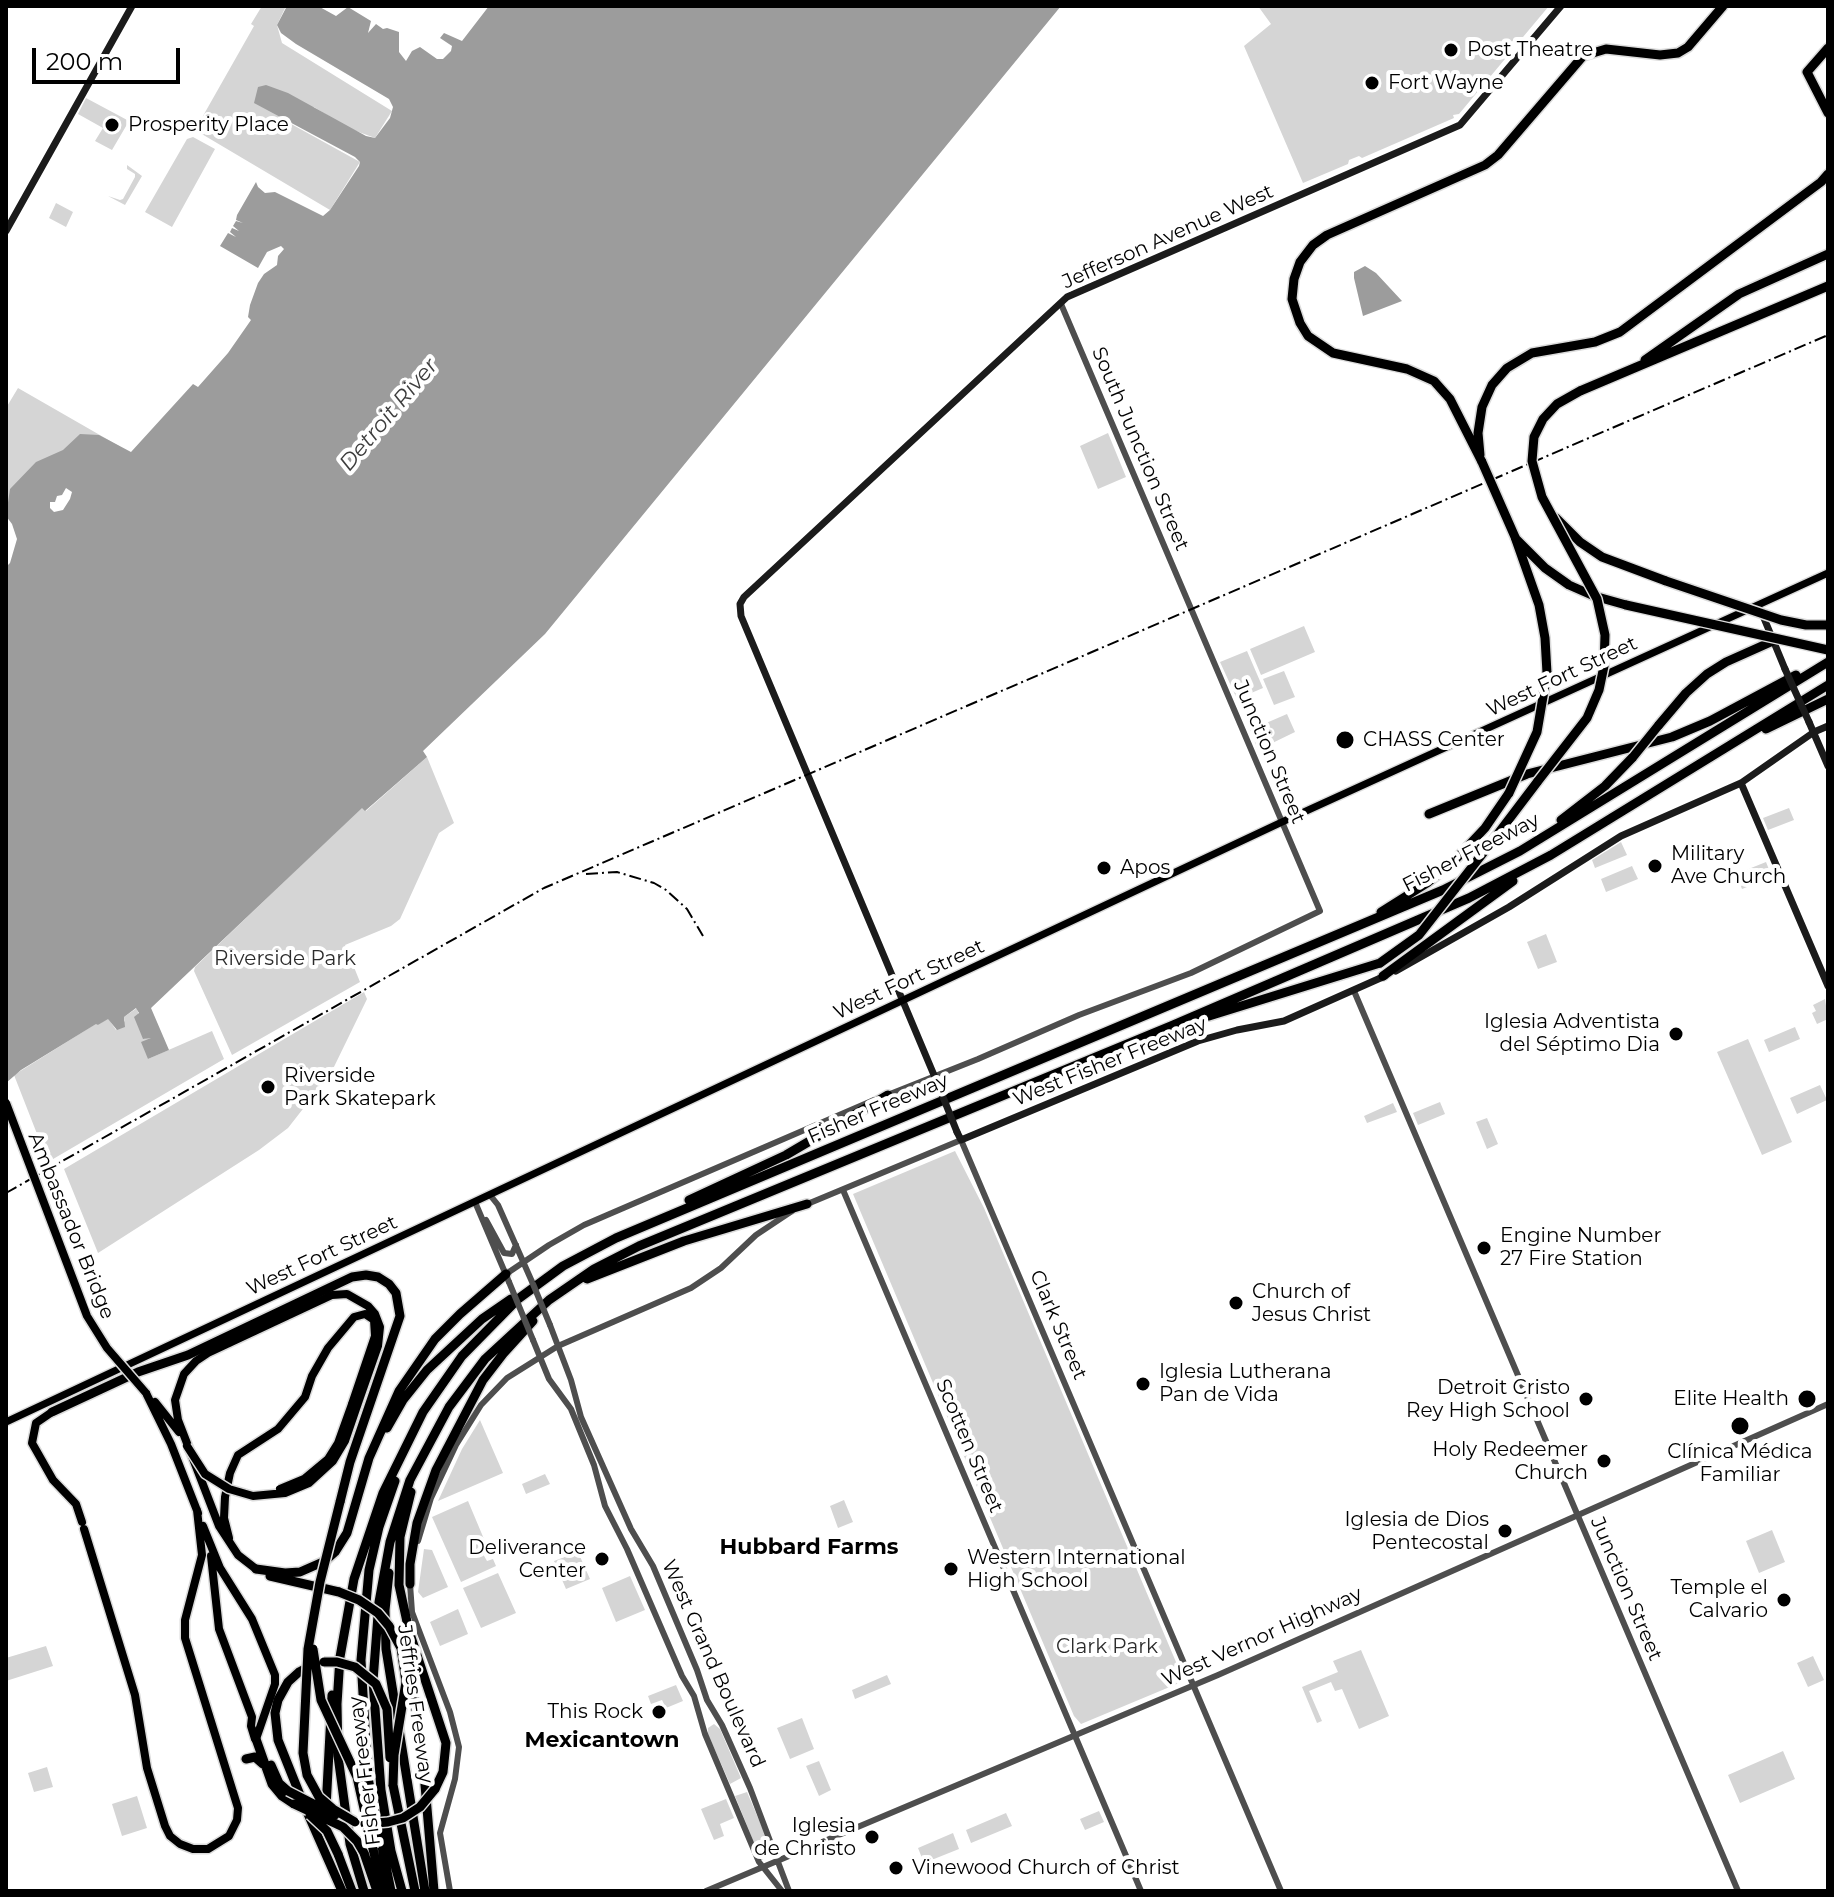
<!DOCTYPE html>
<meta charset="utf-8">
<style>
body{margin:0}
#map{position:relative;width:1834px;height:1897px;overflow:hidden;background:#fff;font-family:Montserrat,sans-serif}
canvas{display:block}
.frame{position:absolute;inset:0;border:8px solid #000;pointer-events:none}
.scale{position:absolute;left:32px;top:48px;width:148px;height:36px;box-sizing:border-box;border:4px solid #000;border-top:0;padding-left:10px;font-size:24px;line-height:28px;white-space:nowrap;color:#000;-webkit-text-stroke:6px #fff;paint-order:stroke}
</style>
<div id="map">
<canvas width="1834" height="1897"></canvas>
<div class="frame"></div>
<div class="scale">200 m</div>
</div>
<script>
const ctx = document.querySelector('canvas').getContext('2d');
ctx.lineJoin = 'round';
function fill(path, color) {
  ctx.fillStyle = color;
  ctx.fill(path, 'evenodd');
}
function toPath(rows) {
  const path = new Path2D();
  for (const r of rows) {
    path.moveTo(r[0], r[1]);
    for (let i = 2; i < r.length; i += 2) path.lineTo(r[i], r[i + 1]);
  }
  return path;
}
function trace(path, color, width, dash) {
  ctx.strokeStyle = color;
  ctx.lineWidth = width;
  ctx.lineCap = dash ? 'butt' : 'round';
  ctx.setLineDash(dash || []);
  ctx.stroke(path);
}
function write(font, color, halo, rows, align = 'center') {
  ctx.font = font + ' Montserrat,sans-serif';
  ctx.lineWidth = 8;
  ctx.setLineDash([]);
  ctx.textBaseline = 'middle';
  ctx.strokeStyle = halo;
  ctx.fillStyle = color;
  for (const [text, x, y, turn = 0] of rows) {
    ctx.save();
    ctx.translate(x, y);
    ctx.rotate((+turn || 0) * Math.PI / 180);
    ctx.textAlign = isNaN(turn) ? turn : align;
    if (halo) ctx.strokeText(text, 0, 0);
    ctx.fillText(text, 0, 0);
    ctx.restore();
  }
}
fill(toPath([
 [262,6,286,6,277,25,282,43,392,111,375,138,348,128,314,107,284,120,360,162,330,210,195,130,254,26,251,24],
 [1258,6,1549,6,1523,37,1511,42,1509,46,1510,53,1459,114,1453,115,1454,118,1362,158,1359,156,1349,160,1348,164,1303,183,1244,46,1271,24],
 [86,98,129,121,112,150,95,141,103,128,78,114],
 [193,137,215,149,172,227,145,212,187,139],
 [127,165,142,176,125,205,108,196,120,200,123,199,135,177,135,174,127,169],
 [56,203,73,212,66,227,49,218],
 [18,388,119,446,6,515,6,408],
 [1108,433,1126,477,1098,489,1080,446],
 [1304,626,1315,652,1261,675,1250,649],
 [1247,651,1263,688,1237,699,1220,662],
 [1284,671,1295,697,1274,705,1263,679],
 [1287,714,1295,732,1258,750,1250,730],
 [427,757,454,823,439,833,400,919,391,926,345,945,360,982,232,1055,194,971,195,967,362,807,366,811],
 [1789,808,1794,820,1768,830,1763,818],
 [1621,842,1627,855,1595,868,1592,860],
 [1766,862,1772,877,1742,889,1736,874],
 [1632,866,1638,879,1606,892,1601,879],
 [1546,934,1557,962,1538,969,1527,942],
 [364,992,367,999,331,1073,288,1128,259,1150,98,1253,64,1169],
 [1825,999,1828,1019,1817,1024,1812,1013,1816,1011,1813,1005],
 [137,1008,144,1039,150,1036,151,1038,148,1059,212,1031,224,1059,48,1162,14,1075,97,1023,98,1025,108,1018,116,1030,125,1021,124,1017],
 [1795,1027,1800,1039,1769,1052,1764,1040],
 [1748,1039,1792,1142,1762,1155,1717,1052],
 [1820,1085,1827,1100,1797,1114,1790,1098],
 [1440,1102,1445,1114,1418,1125,1413,1113],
 [1393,1103,1397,1112,1367,1123,1364,1116],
 [1487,1118,1498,1144,1487,1149,1476,1122],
 [955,1151,984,1208,1184,1681,1081,1724,1074,1716,853,1194],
 [480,1420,503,1473,438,1501,462,1449],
 [545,1474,550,1484,526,1494,522,1484],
 [844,1500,853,1522,838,1528,830,1506],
 [468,1501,489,1551,483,1554,487,1561,493,1559,496,1566,461,1582,432,1517],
 [1772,1530,1785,1562,1759,1573,1746,1541],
 [424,1549,432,1550,448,1587,423,1598,418,1592],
 [578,1552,590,1579,566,1589,554,1561],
 [498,1573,516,1613,481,1628,463,1588],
 [630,1576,645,1610,616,1622,602,1588],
 [458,1609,468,1634,440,1646,430,1622],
 [46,1646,53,1666,6,1681,6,1658],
 [1361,1650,1389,1716,1359,1729,1342,1689,1335,1691,1331,1682,1309,1691,1322,1721,1317,1723,1302,1687,1338,1672,1333,1661],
 [1813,1656,1824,1680,1808,1687,1797,1663],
 [887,1675,891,1684,855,1699,852,1690],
 [676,1685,683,1701,666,1708,662,1700,651,1704,648,1696],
 [802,1718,814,1749,790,1759,777,1728],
 [714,1724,720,1729,741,1778,730,1784,708,1734,708,1728],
 [1783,1751,1795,1779,1740,1803,1728,1775],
 [819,1761,831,1790,819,1796,806,1766],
 [47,1767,53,1787,34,1792,28,1773],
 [747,1792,774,1855,761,1860,735,1796],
 [137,1796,147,1828,122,1836,112,1804],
 [726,1799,734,1818,720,1824,724,1836,714,1840,701,1809],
 [1099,1811,1104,1822,1085,1830,1080,1819],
 [1006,1813,1012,1826,971,1843,966,1830],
 [953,1833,959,1849,924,1863,918,1848]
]), '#d5d5d5');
fill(toPath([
 [287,6,318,6,336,16,348,7,371,21,368,33,376,24,383,29,387,28,399,32,399,52,406,61,412,51,420,47,437,59,443,59,451,51,452,46,440,38,444,33,462,41,489,6,1061,6,545,634,423,751,427,757,365,811,362,808,151,1008,169,1050,148,1059,141,1042,151,1038,143,1039,134,1017,139,1013,136,1008,124,1017,125,1027,117,1030,108,1019,98,1025,96,1024,21,1070,6,1083,6,567,10,563,17,539,12,524,6,516,10,489,36,462,63,450,80,434,99,435,131,452,193,384,198,387,228,353,251,320,248,317,250,305,258,283,264,274,277,265,278,256,284,249,281,246,267,252,258,268,220,246,228,233,236,237,230,232,232,228,239,231,233,226,236,221,243,223,236,220,237,215,256,182,258,187,265,193,275,192,323,216,330,210,359,166,360,162,355,157,254,103,258,87,266,85,288,93,366,136,375,138,390,118,393,107,389,99,296,44,281,33,277,25],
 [1365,266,1376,273,1402,301,1363,316,1354,278,1354,272]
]), '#9c9c9c');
fill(toPath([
 [66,488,72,492,70,499,63,510,54,512,50,508,50,502,55,502,57,496,62,495]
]), '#fff');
const primary = toPath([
 [6,1422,1282,822,1828,573]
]);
const trunk = toPath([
 [146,1393,171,1444,198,1513],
 [155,1402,179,1432],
 [52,1412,36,1423,32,1443,53,1480,76,1504,82,1522],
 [203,1526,220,1568,252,1619,275,1675,275,1684,256,1739],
 [84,1529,135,1695,147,1768,165,1826,170,1836,180,1844,193,1849,208,1849,229,1836,237,1820,238,1808,185,1638,185,1620,202,1555,197,1510],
 [229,1538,224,1518,225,1497,230,1473,238,1455,278,1429,305,1397,312,1376,328,1348,354,1317,365,1314,374,1320,375,1336,352,1404],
 [211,1556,219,1629,252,1717,251,1726,255,1739],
 [256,1569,238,1555,219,1526,178,1420,175,1400,184,1374,196,1361,208,1353,332,1295,347,1294,368,1306,375,1314,380,1327,378,1346,357,1406]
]);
const motorway = toPath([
 [1828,48,1807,72,1828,113],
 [1645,360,1739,294,1828,254],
 [1580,391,1828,286],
 [1480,455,1478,433,1482,407,1492,385,1507,368,1532,353,1595,342,1620,332,1821,182,1828,174],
 [1482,462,1450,399,1434,381,1407,369,1333,353,1308,336,1300,323,1292,299,1294,279,1300,262,1313,245,1327,235,1485,165,1498,155,1583,56,1606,49,1660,55,1678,53,1688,47,1723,6],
 [1556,518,1580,542,1602,557,1666,581],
 [1515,537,1539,605,1545,638,1547,673],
 [1517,540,1545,568,1569,585,1594,596,1626,605],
 [1658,726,1686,693,1707,674,1726,662,1773,641],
 [1766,729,1828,699],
 [1429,814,1527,774,1672,737,1710,721,1796,675],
 [1561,820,1605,786,1633,757],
 [1494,839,1538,781],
 [1381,912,1427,883,1453,862,1485,828,1509,793],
 [1383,976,1513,881],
 [1209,1016,1380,963],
 [689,1200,786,1155,888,1095],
 [587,1279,684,1241,807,1204],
 [52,1412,138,1372,188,1355,352,1277,366,1275,378,1277,389,1284,396,1293,400,1316,350,1462,340,1502],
 [387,1428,403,1400,427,1370,482,1319,511,1299],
 [411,1492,400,1537,399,1585,409,1631,446,1743,443,1772,435,1789],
 [256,1569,285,1573,300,1572,325,1561,335,1552,347,1533,369,1458,399,1391,435,1339,460,1314,506,1274],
 [389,1573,385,1610,386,1649,425,1891],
 [270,1576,339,1592],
 [410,1584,410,1564,417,1523,436,1470,483,1380,503,1354,533,1321],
 [404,1657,415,1701,424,1773,434,1891],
 [256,1739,272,1784,282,1796,294,1804],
 [246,1759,255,1757,263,1764],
 [271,1765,279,1783,288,1791],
 [393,1785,415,1891],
 [302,1800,278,1740,275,1713,278,1700,288,1682,299,1672,313,1665],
 [326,1808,332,1695],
 [308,1814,342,1891],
 [373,1849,383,1891],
 [364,1853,377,1891],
 [338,1854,352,1891],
 [364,1891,350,1844,338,1756,337,1704,340,1657,354,1579,383,1493,423,1412,462,1356,518,1299,563,1266,616,1238,1443,890,1520,851,1828,662],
 [391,1891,368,1778,361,1660,369,1570,379,1527,395,1481],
 [402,1891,391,1851,381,1790,373,1681,379,1602,390,1542,410,1480,449,1407,485,1359,549,1300,594,1269,639,1246,1171,1026,1469,898,1551,855,1828,685]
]);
trace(primary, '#dbdbdb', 10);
trace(trunk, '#dbdbdb', 11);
trace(motorway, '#dbdbdb', 12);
trace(toPath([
 [1354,991,1738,1891],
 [885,1096,978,1059,1079,1015,1191,973,1320,911,1061,304],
 [843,1190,1141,1891],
 [490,1195,498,1205,533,1284],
 [475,1202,509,1282],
 [805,1205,961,1140,1281,1891],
 [486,1220,504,1253,512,1254,516,1245],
 [506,1274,549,1245,584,1225,874,1100],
 [550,1325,571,1380,581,1417,631,1529,653,1566,697,1670,707,1700,722,1725,750,1788,789,1891],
 [533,1340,549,1379,571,1409,594,1465,605,1506,627,1549,682,1676,694,1696,705,1734,759,1862,782,1891],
 [418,1541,431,1498,456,1445,481,1405,507,1378,558,1346,691,1288,721,1268,756,1235,792,1211],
 [410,1584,412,1612,450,1712,459,1747,455,1779,440,1833,450,1891],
 [706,1891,1218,1675,1828,1404]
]), '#4e4e4e', 6);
trace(toPath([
 [6,231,132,6],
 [1761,611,1785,669],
 [1809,722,1828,766],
 [1741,783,1828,986],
 [1396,971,1509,907,1621,836,1741,783,1814,732,1828,726],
 [939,1087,741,616,740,604,744,597,1067,297,1460,125,1561,6],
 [957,1132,961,1140,1198,1041,1237,1030,1284,1021,1385,976]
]), '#1b1b1b', 7);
trace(primary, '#000', 7);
trace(trunk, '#000', 8);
trace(motorway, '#000', 9);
trace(toPath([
 [586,874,617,872,654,883,666,890,687,909,703,936],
 [6,1193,544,888,1828,335]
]), '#000', 2, [12, 4, 2, 4]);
const trunkBridge = toPath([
 [6,1103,87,1316,107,1348,146,1393],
 [187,1446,205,1474,229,1489,253,1496,285,1493,309,1483,333,1461,345,1441,357,1406],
 [280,1489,304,1479,328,1459,338,1443,352,1404]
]);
const motorwayBridge = toPath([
 [1482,462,1515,537],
 [1666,581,1781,620,1806,625,1828,625],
 [1626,605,1828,650],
 [1633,757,1658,726],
 [1538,781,1587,718,1599,690,1604,666,1605,635,1597,599,1542,497,1532,461,1534,437,1543,419,1557,404,1580,391],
 [1509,793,1537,732,1547,673],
 [1380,963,1419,935,1494,839],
 [340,1502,320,1582,308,1649,303,1753,307,1775,319,1797,333,1809,355,1822],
 [339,1592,359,1600,378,1613,389,1626,401,1648,406,1682,394,1755,393,1785],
 [313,1649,321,1700,357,1777,373,1849],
 [324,1662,337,1662,355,1667,376,1684,387,1709,390,1758],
 [288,1791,335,1815],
 [294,1804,343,1827,357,1841,364,1853],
 [310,1815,327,1831,338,1854],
 [365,1824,388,1822,403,1818,420,1807,435,1789]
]);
trace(trunkBridge, '#dbdbdb', 11, []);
trace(motorwayBridge, '#dbdbdb', 12, []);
trace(toPath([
 [509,1282,533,1340],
 [533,1284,550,1325]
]), '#4e4e4e', 6);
trace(toPath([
 [1785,669,1809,722],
 [939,1087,957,1132]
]), '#1b1b1b', 7);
trace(trunkBridge, '#000', 8);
trace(motorwayBridge, '#000', 9);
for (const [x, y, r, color] of [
 [1451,50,8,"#000"],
 [1372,83,8,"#000"],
 [112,125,8,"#000"],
 [1345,740,10,"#000"],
 [1655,866,8,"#000"],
 [1104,868,8,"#000"],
 [1676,1034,8,"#000"],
 [268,1087,8,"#000"],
 [1484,1248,8,"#000"],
 [1236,1303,8,"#000"],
 [1143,1384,8,"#000"],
 [1586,1399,8,"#000"],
 [1807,1399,10,"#000"],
 [1740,1426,10,"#000"],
 [1604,1461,8,"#000"],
 [1505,1531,8,"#000"],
 [602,1559,8,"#000"],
 [951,1569,8,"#000"],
 [1784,1600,8,"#000"],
 [659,1712,8,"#000"],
 [872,1837,8,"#000"],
 [896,1868,8,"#000"]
]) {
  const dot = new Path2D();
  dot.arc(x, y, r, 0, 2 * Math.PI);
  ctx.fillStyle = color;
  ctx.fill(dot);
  trace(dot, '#fff', 3);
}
write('20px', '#000', '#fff', [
 ["Post Theatre",1467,50],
 ["Fort Wayne",1388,83],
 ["Prosperity Place",128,125],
 ["CHASS Center",1363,740],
 ["Military",1671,854],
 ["Ave Church",1671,877],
 ["Apos",1120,868],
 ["Iglesia Adventista",1660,1022,"right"],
 ["del Séptimo Dia",1660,1045,"right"],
 ["Riverside",284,1076],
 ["Park Skatepark",284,1099],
 ["Engine Number",1500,1236],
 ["27 Fire Station",1500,1259],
 ["Church of",1252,1292],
 ["Jesus Christ",1252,1315],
 ["Iglesia Lutherana",1159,1372],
 ["Pan de Vida",1159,1395],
 ["Detroit Cristo",1570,1388,"right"],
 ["Rey High School",1570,1411,"right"],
 ["Elite Health",1789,1399,"right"],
 ["Holy Redeemer",1588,1450,"right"],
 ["Church",1588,1473,"right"],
 ["Clínica Médica",1740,1452,"center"],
 ["Familiar",1740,1475,"center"],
 ["Iglesia de Dios",1489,1520,"right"],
 ["Pentecostal",1489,1543,"right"],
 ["Deliverance",586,1548,"right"],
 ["Center",586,1571,"right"],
 ["Western International",967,1558],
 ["High School",967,1581],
 ["Temple el",1768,1588,"right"],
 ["Calvario",1768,1611,"right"],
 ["This Rock",643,1712,"right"],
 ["Iglesia",856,1826,"right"],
 ["de Christo",856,1849,"right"],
 ["Vinewood Church of Christ",912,1868]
], 'left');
write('20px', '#000', '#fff', [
 ["Jefferson Avenue West",1168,237,-24],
 ["South Junction Street",1140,449,67],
 ["West Fort Street",1562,677,-25],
 ["Junction Street",1269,752,67],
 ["Fisher Freeway",1471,853,-27],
 ["West Fort Street",909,980,-25],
 ["West Fisher Freeway",1110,1062,-22],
 ["Fisher Freeway",878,1109,-23],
 ["Ambassador Bridge",71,1226,68],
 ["West Fort Street",322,1256,-25],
 ["Clark Street",1058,1325,67],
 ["Scotten Street",969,1446,67],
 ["Junction Street",1626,1589,67],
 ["West Vernor Highway",1262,1637,-24],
 ["West Grand Boulevard",713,1664,66],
 ["Jeffries Freeway",415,1704,82],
 ["Fisher Freeway",365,1771,-97]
]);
write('20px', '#2c2c2c', '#fff', [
 ["Riverside Park",285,959],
 ["Clark Park",1107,1647]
]);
write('italic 22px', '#3d3d3d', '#fff', [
 ["Detroit River",389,415,-50]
]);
write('bold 22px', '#000', '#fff', [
 ["Hubbard Farms",809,1548],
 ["Mexicantown",602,1741]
]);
</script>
